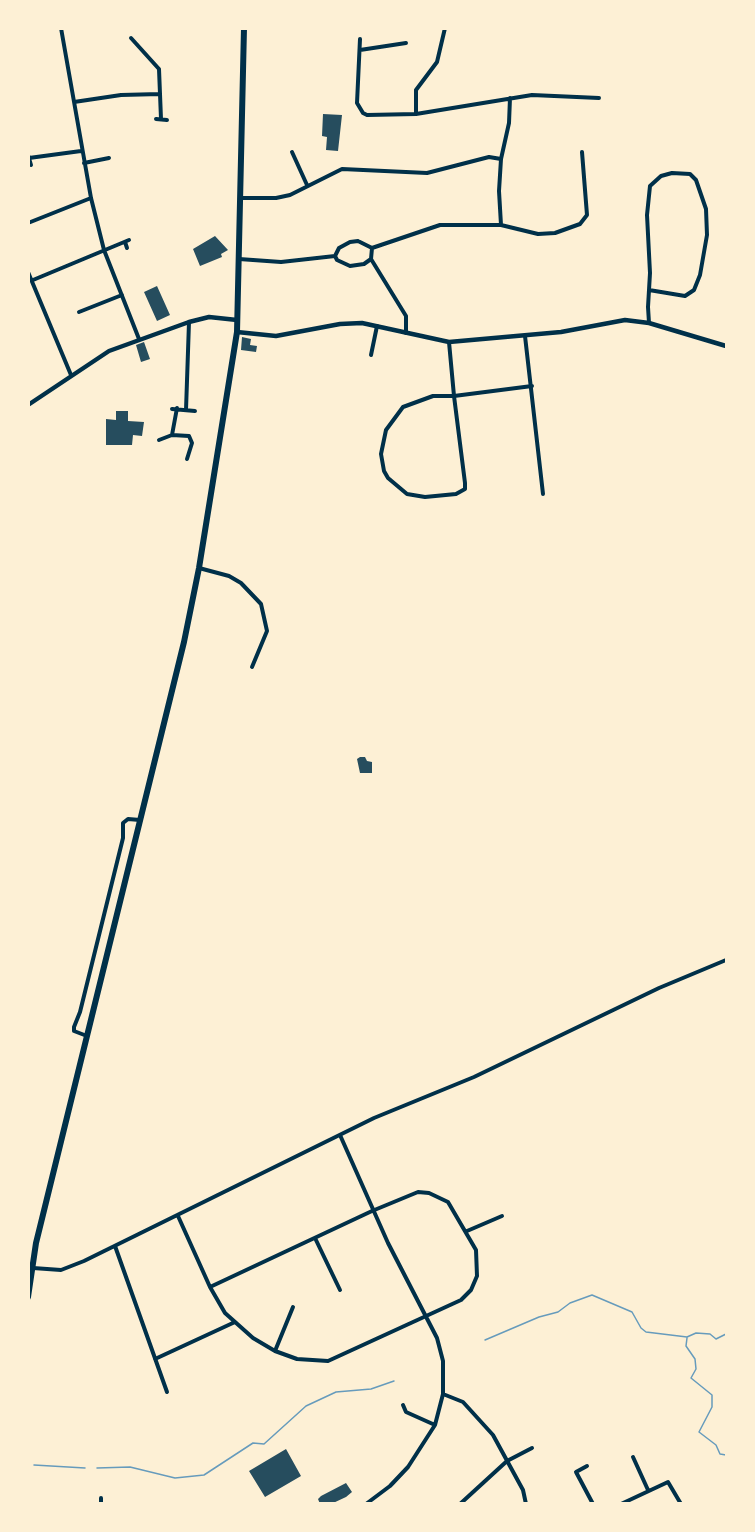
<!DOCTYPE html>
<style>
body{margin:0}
#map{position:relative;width:755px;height:1532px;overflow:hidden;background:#fdf0d5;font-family:"DM Sans",sans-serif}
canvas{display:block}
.frame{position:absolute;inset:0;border:30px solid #fdf0d5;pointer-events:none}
</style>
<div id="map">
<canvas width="755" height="1532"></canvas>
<div class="frame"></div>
</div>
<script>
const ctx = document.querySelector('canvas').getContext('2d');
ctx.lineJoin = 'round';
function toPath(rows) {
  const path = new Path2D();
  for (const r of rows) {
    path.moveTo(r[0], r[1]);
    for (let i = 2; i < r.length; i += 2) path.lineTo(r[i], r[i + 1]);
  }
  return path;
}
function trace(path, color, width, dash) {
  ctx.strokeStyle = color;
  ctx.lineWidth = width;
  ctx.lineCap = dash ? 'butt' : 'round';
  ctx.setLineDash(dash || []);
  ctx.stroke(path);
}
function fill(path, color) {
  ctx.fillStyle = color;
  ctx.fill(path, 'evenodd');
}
trace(toPath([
 [687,1338,686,1346,695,1359,696,1369,691,1378,712,1395,712,1407,699,1432,716,1445,720,1454,726,1455],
 [485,1340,539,1317,558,1312,570,1303,592,1295,632,1312,641,1328,646,1332,687,1337,696,1333,710,1334,716,1339,726,1334],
 [34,1465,85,1468],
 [97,1468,130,1467,175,1478,204,1475,253,1443,264,1444,306,1406,336,1392,371,1389,394,1381],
 [726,1470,726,1476]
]), '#669bbc', 1.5);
fill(toPath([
 [323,114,342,115,338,151,326,150,327,137,322,136],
 [215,236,228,250,221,254,222,257,200,266,193,249],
 [157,286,170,315,157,321,144,292],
 [242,337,251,339,250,345,257,346,256,352,241,350],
 [144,342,150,359,141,362,136,345],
 [116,411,128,411,128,421,144,422,142,436,133,435,132,445,106,445,106,419,116,420],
 [360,757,365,757,367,761,372,762,372,773,360,773,357,759],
 [286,1449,301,1476,265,1497,249,1471],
 [346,1483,352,1492,346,1497,331,1504,320,1504,318,1499,321,1496]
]), '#264d5e');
trace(toPath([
 [61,28,91,198,104,250,139,339],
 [131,38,159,69,161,119],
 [360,39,357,103,363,113,367,115,416,114,532,95,599,98],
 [360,50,406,43],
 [74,102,121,95,160,94],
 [416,114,416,90,437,62,445,28],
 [156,119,167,120],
 [292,152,307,185],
 [28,155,31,165],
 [29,158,81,151],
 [84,163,109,158],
 [241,198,276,198,290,195,342,169,427,173,489,157,501,159],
 [28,223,91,198],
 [501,225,499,191,501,159,509,123,510,98],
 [358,241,372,248,371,259,364,264,350,266,337,260,335,256,339,248,350,242,358,241],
 [125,242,127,248],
 [372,248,440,225,501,225,538,234,555,233,580,224,587,215,582,152],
 [239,259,281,262,335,256],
 [371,259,406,316,406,333],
 [28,272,71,375],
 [33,280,129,240],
 [79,312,122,295],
 [649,323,648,307,650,273,647,215,650,186,661,176,672,173,690,174,696,180,706,209,707,235,700,275,694,290,685,296,649,290],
 [525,336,543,494],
 [449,342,454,396,465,483,465,489,456,494,425,497,407,494,388,478,384,471,381,454,386,430,403,407,433,396,454,396,532,386],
 [371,355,377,326],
 [172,409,195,411],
 [186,410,189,322],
 [172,435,189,436,192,443,187,459],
 [159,440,172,435,177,408],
 [199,568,229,576,241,583,261,604,267,631,252,667],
 [87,1036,74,1031,74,1027,80,1012,123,838,123,823,128,819,140,820],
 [340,1135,388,1243,437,1338,443,1361,443,1394,435,1425,408,1467,390,1486,366,1504],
 [178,1216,210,1287,225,1313,253,1338,275,1351,297,1359,328,1361,461,1300,471,1290,477,1276,476,1250,448,1202,429,1193,418,1192,372,1211,210,1287],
 [467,1231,502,1216],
 [315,1238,340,1290],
 [115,1246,167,1392],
 [33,1268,61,1270,84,1261,374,1118,474,1077,659,988,726,960],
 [275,1351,293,1307],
 [155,1359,235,1322],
 [443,1394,463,1402,493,1435,523,1490,526,1504],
 [403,1405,406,1412,435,1425],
 [633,1457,648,1490],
 [587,1466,576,1472,593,1504],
 [101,1504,101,1498],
 [460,1504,507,1461,532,1448],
 [621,1504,668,1482,681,1504]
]), '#003049', 4);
trace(toPath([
 [237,332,276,336,340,324,362,323,449,342,561,332,625,320,649,323,726,346],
 [28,405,109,351,189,322,209,317,237,320]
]), '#003049', 4.5);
trace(toPath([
 [28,1297,36,1243,184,642,199,568,237,332,244,28]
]), '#003049', 6);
</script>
